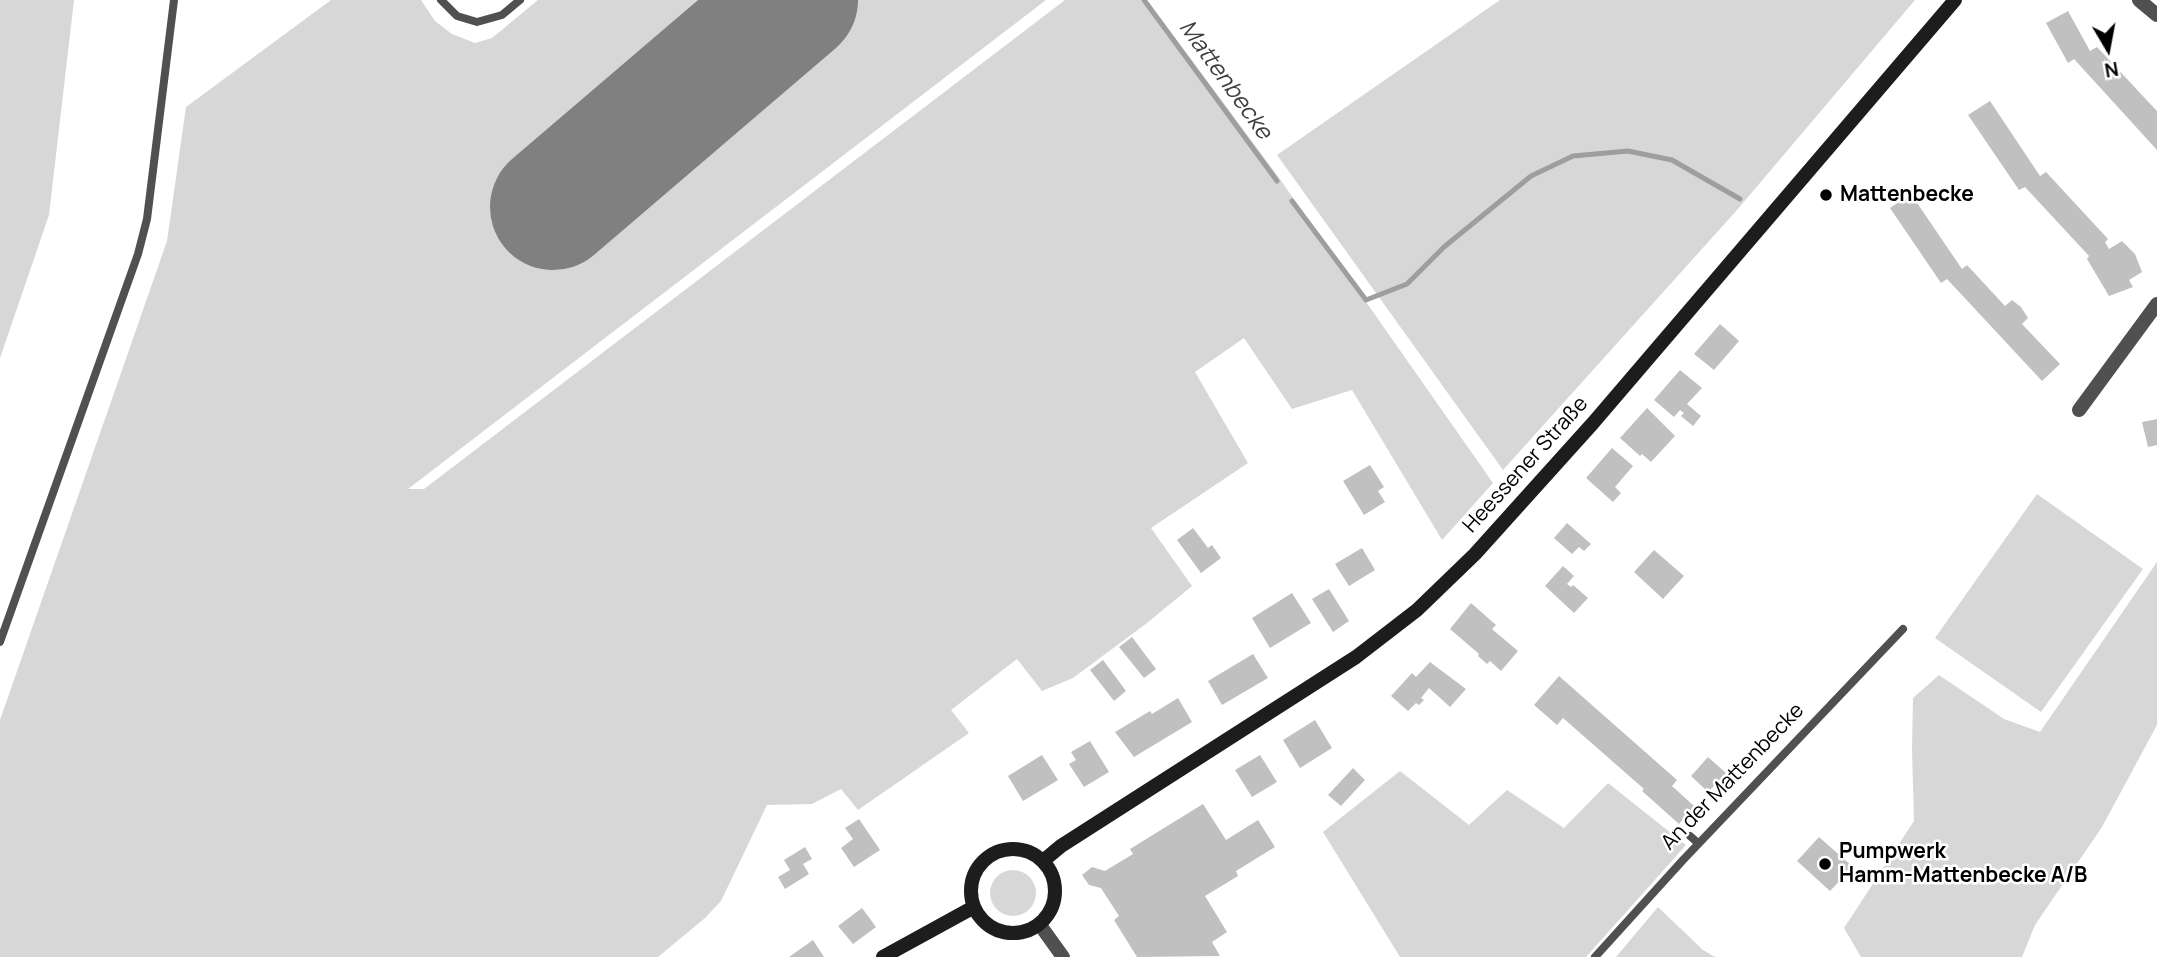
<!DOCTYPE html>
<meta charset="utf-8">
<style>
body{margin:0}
#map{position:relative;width:2157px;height:957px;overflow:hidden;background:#fff;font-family:Manrope,sans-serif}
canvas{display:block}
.north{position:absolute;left:2073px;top:14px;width:70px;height:70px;-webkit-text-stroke:5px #fff;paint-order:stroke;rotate:170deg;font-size:19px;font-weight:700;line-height:28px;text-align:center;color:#000}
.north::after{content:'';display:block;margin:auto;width:24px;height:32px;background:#000;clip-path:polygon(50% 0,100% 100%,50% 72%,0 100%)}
</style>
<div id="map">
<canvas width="2157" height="957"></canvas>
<div class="north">N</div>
</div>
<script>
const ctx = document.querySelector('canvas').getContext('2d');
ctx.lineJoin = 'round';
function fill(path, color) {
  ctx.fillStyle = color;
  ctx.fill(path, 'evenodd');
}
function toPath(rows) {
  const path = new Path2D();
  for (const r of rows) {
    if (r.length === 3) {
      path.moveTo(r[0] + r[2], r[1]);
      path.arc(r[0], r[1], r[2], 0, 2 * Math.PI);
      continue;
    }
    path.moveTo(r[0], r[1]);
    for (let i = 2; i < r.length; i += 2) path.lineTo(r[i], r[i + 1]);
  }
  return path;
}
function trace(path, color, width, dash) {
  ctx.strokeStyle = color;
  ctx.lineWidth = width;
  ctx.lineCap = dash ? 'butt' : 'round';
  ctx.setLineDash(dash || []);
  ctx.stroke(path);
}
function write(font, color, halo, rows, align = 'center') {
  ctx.font = font + ' Manrope,sans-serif';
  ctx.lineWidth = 5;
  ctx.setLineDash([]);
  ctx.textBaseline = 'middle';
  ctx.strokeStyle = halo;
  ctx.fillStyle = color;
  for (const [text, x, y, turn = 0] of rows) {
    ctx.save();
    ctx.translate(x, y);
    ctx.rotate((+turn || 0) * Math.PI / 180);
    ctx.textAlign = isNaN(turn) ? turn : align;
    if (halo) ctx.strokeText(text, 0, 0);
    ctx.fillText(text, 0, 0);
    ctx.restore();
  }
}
fill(toPath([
 [0,0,74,0,49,215,0,358],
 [331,0,421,0,435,21,452,34,475,43,492,38,538,0,1046,0,408,489,424,489,1065,0,1147,0,1277,175,1493,483,1442,540,1352,390,1292,409,1244,338,1195,372,1248,463,1151,528,1192,586,1147,623,1073,678,1042,691,1017,659,951,710,969,733,858,810,841,789,812,804,767,805,721,901,705,918,658,957,0,957,0,720,167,241,186,107],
 [1500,0,1915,0,1737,210,1503,470,1277,155],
 [2037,494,2143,569,2041,712,1935,638],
 [2157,562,2157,725,2102,827,2035,925,2022,957,1861,957,1844,928,1914,821,1912,750,1913,698,1939,675,2004,719,2040,732],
 [1400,771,1469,825,1507,790,1564,828,1608,783,1686,845,1586,957,1400,957,1323,832],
 [1013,893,23],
 [1658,907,1703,950,1715,957,1616,957]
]), '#d7d7d7');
trace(toPath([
 [1144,0,1277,181],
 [1292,201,1366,300,1407,284,1444,247,1531,176,1573,156,1628,151,1672,160,1740,199]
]), '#9e9e9e', 5);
trace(toPath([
 [553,207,795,0]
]), '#808080', 126);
fill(toPath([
 [2068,11,2090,51,2097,47,2157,111,2157,150,2074,59,2068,63,2046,23],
 [1990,101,2040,176,2046,172,2108,239,2105,242,2109,249,2122,241,2135,254,2142,272,2129,280,2133,287,2109,296,2087,259,2089,256,2025,187,2019,190,1968,115],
 [1911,194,1962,269,1967,265,2005,306,2012,300,2021,307,2028,318,2022,324,2060,364,2042,381,1947,279,1941,283,1890,208],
 [1720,324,1739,341,1714,370,1694,354],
 [1680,370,1702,388,1687,404,1701,416,1693,426,1681,416,1684,413,1680,410,1674,417,1654,400],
 [1647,408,1675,436,1651,462,1642,454,1640,456,1620,438],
 [2157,419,2157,445,2148,447,2142,422],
 [1612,448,1633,466,1615,487,1621,493,1613,502,1586,478],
 [1370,465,1384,487,1378,491,1385,502,1364,515,1343,481],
 [1567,523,1591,544,1584,551,1579,547,1572,554,1554,538],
 [1193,528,1208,548,1212,545,1221,558,1201,573,1177,540],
 [1362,548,1375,570,1349,586,1335,564],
 [1654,550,1684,576,1663,599,1634,572],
 [1563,566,1574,576,1567,584,1571,587,1573,585,1588,598,1574,613,1545,586],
 [1329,589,1349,621,1333,632,1312,599],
 [1292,593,1311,623,1270,648,1252,618],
 [1471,603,1496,625,1492,629,1518,651,1501,671,1490,661,1487,664,1478,656,1479,654,1450,629],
 [1132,637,1156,669,1144,678,1119,647],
 [1253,654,1268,678,1222,705,1208,681],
 [1103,660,1126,691,1114,701,1090,670],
 [1430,662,1466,689,1450,707,1429,688,1421,698,1424,700,1419,705,1416,703,1408,711,1391,696,1412,673,1416,677],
 [1559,676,1677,780,1672,786,1694,806,1679,824,1642,791,1644,789,1563,718,1557,725,1534,705],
 [1178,698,1192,722,1134,757,1115,732,1150,711,1152,714],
 [1315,720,1332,748,1300,768,1283,740],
 [1090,741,1109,772,1084,787,1069,764,1076,760,1071,752],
 [1042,755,1058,780,1023,801,1008,776],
 [1260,755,1277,782,1252,797,1235,770],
 [1708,757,1726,773,1708,792,1691,776],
 [1353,768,1365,780,1341,806,1328,795],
 [1203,804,1226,840,1258,820,1275,847,1236,871,1238,876,1205,896,1227,932,1212,942,1220,956,1137,957,1114,920,1119,916,1101,888,1089,885,1082,875,1092,867,1105,871,1133,854,1130,849],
 [859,819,880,850,854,867,841,848,853,839,845,828],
 [1819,837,1853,867,1830,891,1797,861],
 [805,847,812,859,803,864,809,874,785,889,778,877,790,870,784,860],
 [862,908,876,927,853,944,838,926],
 [813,940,824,957,789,957]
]), '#c0c0c0');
trace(toPath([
 [441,0,457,16,477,22,502,15,520,0],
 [0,642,138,254,147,219,174,0],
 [1690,836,1698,843],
 [1595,957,1683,860,1903,629]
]), '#505050', 8);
trace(toPath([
 [2139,0,2157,15],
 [2079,410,2157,304]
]), '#505050', 14);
trace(toPath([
 [1040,925,1063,957]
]), '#505050', 14);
trace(toPath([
 [1013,891,42],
 [1043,861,1061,846,1356,657,1417,610,1475,554,1593,423,1955,0],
 [883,957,974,907]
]), '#1d1d1d', 14);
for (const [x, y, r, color] of [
 [1826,195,7,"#000"],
 [1825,864,7,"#000"]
]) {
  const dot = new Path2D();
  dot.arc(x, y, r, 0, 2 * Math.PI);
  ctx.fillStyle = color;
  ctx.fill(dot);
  trace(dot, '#fff', 2.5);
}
write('bold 21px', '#000', '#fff', [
 ["Mattenbecke",1840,195],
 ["Pumpwerk",1839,852],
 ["Hamm-Mattenbecke A/B",1839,876]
], 'left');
write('21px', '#000', '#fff', [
 ["Heessener Straße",1526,465,-48],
 ["An der Mattenbecke",1733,777,-46]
]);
write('italic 23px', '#3f3f3f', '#fff', [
 ["Mattenbecke",1225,80,54]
]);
</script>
